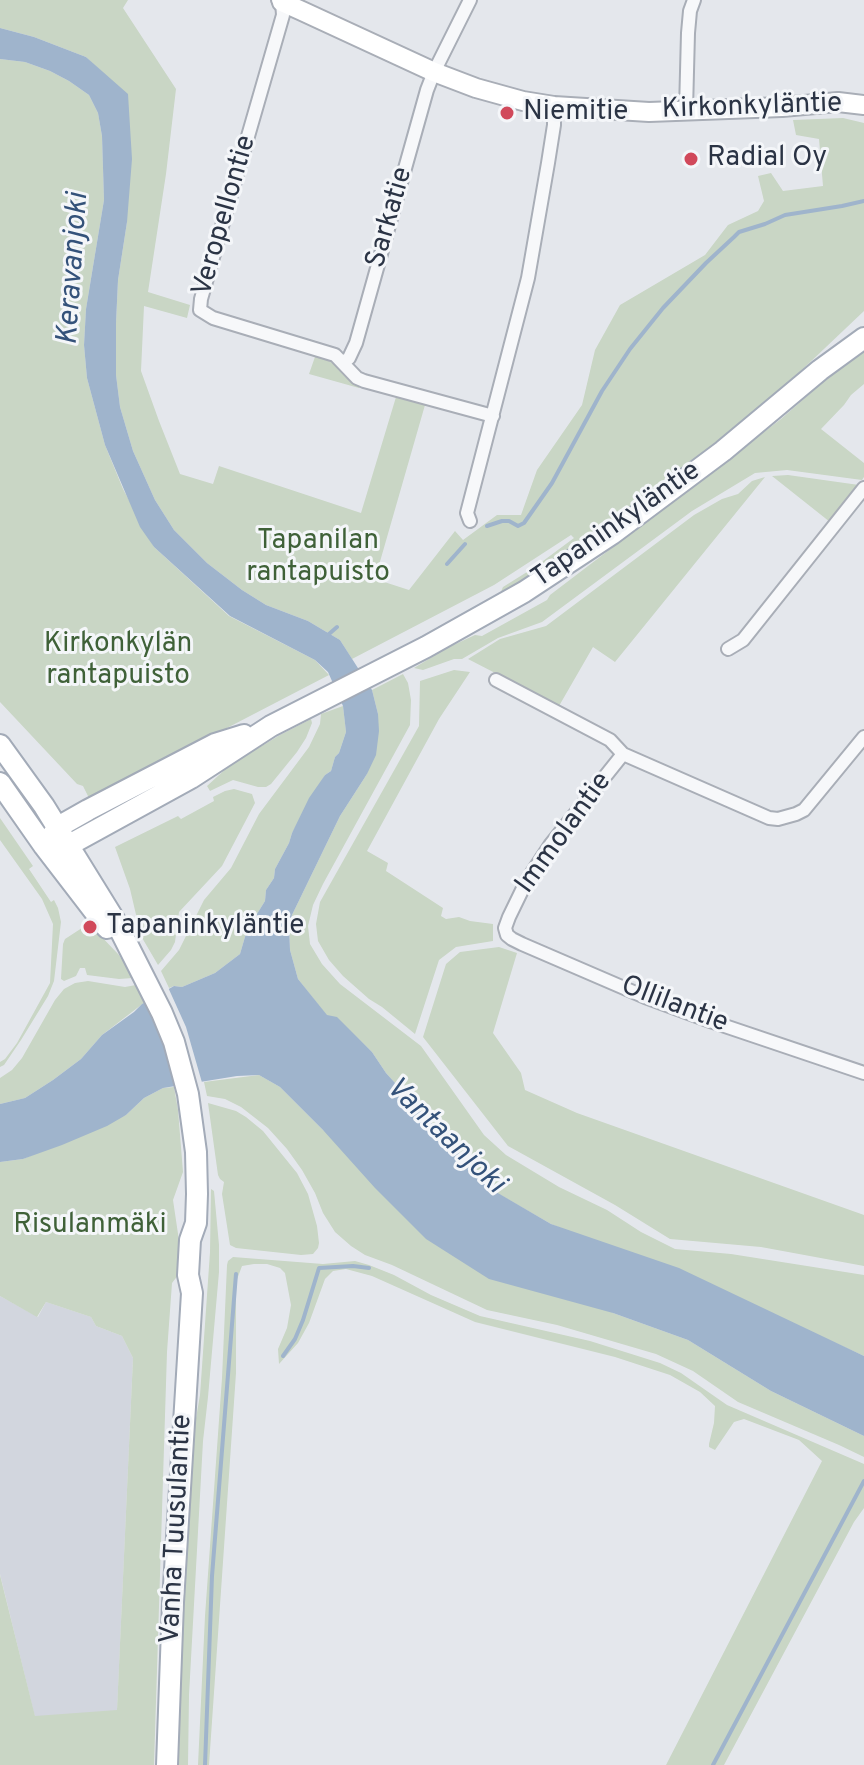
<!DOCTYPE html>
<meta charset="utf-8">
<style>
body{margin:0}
canvas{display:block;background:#e4e7ec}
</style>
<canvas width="864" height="1765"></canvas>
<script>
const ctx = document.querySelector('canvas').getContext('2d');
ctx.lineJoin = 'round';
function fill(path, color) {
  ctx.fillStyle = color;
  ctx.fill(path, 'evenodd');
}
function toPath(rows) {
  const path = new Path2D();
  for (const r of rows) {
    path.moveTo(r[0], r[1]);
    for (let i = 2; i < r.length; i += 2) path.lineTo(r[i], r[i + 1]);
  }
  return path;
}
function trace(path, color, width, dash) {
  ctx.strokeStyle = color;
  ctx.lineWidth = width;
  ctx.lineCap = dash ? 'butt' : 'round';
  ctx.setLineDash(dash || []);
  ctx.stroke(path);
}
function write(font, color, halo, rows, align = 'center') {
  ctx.font = font + ' Overpass,sans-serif';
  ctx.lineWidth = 6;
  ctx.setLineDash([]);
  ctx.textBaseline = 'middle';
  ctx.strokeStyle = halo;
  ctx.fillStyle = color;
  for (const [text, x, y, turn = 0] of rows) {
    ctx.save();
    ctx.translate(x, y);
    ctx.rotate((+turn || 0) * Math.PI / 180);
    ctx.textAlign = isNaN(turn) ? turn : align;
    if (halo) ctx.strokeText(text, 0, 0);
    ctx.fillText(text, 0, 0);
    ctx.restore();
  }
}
fill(toPath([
 [0,1296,38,1317,46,1302,91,1317,96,1326,122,1336,133,1358,117,1711,35,1717,0,1574]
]), '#d2d6de');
fill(toPath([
 [0,0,128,0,123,8,176,89,166,174,148,292,190,305,187,318,144,306,141,371,159,421,180,474,213,484,219,466,361,513,396,397,425,405,375,579,409,590,455,531,463,540,497,515,521,515,537,470,582,405,595,350,620,305,705,255,728,225,758,211,764,201,758,176,771,173,783,191,823,186,819,139,796,135,793,120,843,118,864,123,864,311,786,385,729,433,621,516,499,596,503,587,535,567,574,538,571,535,494,585,352,659,340,640,308,621,266,605,242,590,207,563,174,530,155,500,133,451,120,407,116,375,116,323,118,280,127,222,105,75,86,57,34,37,0,28],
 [0,59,25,62,50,71,69,81,89,95,98,113,102,136,104,200,86,309,84,345,87,378,105,445,123,489,154,547,229,616,315,660,329,675,225,729,238,727,90,800,83,786,77,784,0,702],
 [864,346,864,384,851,395,844,405,821,429,864,463,864,477,862,480,787,470,755,473,692,511,542,622,498,638,462,659,454,659,423,670,414,668,447,648,475,635,482,636,547,600,550,595,781,419],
 [316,354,334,364,354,384,360,386,359,388,309,374],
 [788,475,859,485,830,522,772,476],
 [765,477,615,662,593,647,559,706,468,659,500,639,546,626,694,515,722,499,738,494,752,481],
 [454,670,470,672,439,719,367,851,388,863,386,871,443,908,441,916,446,919,459,917,470,921,493,924,493,941,456,947,439,960,415,1034,382,1007,369,999,343,976,329,960,318,941,316,924,320,902,419,726,420,681],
 [403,674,408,683,411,700,410,725,323,884,313,905,308,926,310,944,322,964,340,984,421,1046,484,1135,506,1155,559,1187,607,1210,641,1232,675,1249,731,1254,864,1275,864,1356,805,1329,551,1224,490,1189,386,1073,372,1052,337,1018,327,1016,298,979,290,950,289,925,292,915,340,816,367,774,378,714,372,690],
 [343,706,346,732,339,753,335,757,331,771,325,775,292,833,289,843,275,869,274,878,266,890,265,901,247,930,240,954,215,973,182,987,174,986,169,988,161,971,179,950,204,900,231,868,259,814,309,747,320,724,321,714],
 [311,719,312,723,306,738,297,752,271,784,266,787,258,787,233,780,210,791,207,786,230,765,280,735],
 [234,789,252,794,255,803,222,866,179,912,175,942,171,950,158,965,141,936,130,889,115,847,178,816,181,819,214,801,213,797,225,791],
 [0,818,33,866,29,869,51,902,54,900,58,908,61,922,54,981,48,996,21,1040,4,1065,0,1067,0,1062,5,1059,17,1043,50,983,53,924,42,899,0,840],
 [85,926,93,936,98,933,119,955,133,978,119,979,87,975,85,968,80,968,76,976,64,981,61,979,63,944,65,939],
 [499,947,517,953,493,1033,521,1073,525,1090,577,1113,864,1215,864,1266,761,1247,670,1239,615,1205,508,1146,423,1037,446,964,460,952],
 [88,981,125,987,136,985,145,1002,102,1035,81,1059,53,1080,25,1098,0,1104,0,1078,12,1070,22,1058,55,1000,64,989,75,983],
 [259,1075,280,1087,323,1130,613,1313,688,1340,771,1391,864,1436,864,1457,839,1445,738,1402,693,1371,656,1354,557,1325,487,1310,392,1265,365,1255,351,1246,335,1232,323,1213,315,1193,302,1170,287,1149,268,1128,241,1107,225,1099,207,1096,204,1082],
 [174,1087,178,1110,183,1172,173,1200,181,1254,179,1274,172,1283,167,1352,154,1765,0,1765,0,1575,35,1716,117,1710,133,1358,122,1336,96,1326,91,1317,46,1302,37,1317,0,1296,0,1162,23,1159,126,1115,144,1098,163,1088],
 [208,1103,236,1111,246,1117,263,1131,297,1173,308,1194,317,1226,319,1243,318,1248,313,1254,301,1255,236,1248,230,1245,222,1194,224,1182,220,1179,218,1175],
 [211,1189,214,1191,219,1245,219,1272,208,1397,203,1441,189,1695,188,1765,177,1765,178,1696,187,1520,192,1441,200,1395,205,1324,210,1252],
 [233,1257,323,1264,355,1261,369,1265,394,1275,431,1295,480,1316,590,1341,660,1363,681,1373,727,1405,864,1464,864,1508,854,1522,724,1765,666,1765,822,1461,799,1440,744,1419,734,1422,715,1450,709,1447,709,1444,714,1423,715,1406,700,1392,670,1375,615,1357,475,1322,372,1276,346,1269,333,1271,325,1279,309,1323,298,1343,279,1364,278,1349,287,1328,291,1305,285,1273,280,1268,267,1264,254,1264,242,1266,236,1282,236,1373,209,1765,198,1765,205,1616,222,1378,227,1265,228,1261]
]), '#c9d6c5');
fill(toPath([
 [0,28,34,37,86,57,128,94,132,159,127,222,118,280,116,323,116,375,120,407,133,451,155,500,174,530,207,563,242,590,266,605,308,621,340,640,372,690,378,714,379,731,376,755,367,774,340,816,292,915,289,925,290,950,298,979,327,1015,337,1017,372,1052,386,1073,491,1189,551,1224,679,1268,864,1356,864,1436,771,1391,688,1340,613,1313,489,1279,426,1239,375,1188,323,1130,280,1087,259,1075,237,1076,163,1088,144,1098,126,1115,107,1126,62,1145,23,1159,0,1162,0,1104,25,1098,53,1080,81,1059,102,1035,134,1012,142,1004,174,986,182,987,215,973,240,954,247,930,265,901,266,890,274,878,275,869,289,843,292,833,309,798,325,775,331,771,335,757,339,753,346,732,343,706,328,672,315,660,230,616,154,547,140,527,105,445,87,378,84,345,86,309,104,200,102,136,98,113,89,95,69,81,50,71,25,62,0,59]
]), '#9fb4cc');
fill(toPath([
 [167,985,186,1027,203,1086,176,1090,168,1056,144,998]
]), '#e4e7ec');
trace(toPath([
 [487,526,502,521,509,521,518,526,524,523,552,483,602,391,630,349,663,308,706,263,734,237,739,232,765,224,785,215,842,206,864,201],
 [447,564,465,544],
 [329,634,337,627],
 [283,1356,295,1339,303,1320,319,1268,353,1266,369,1268],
 [205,1765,212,1576,236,1274],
 [713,1765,864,1481]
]), '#9fb4cc', 4);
const street = toPath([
 [278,0,282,2,283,15,201,299,200,310,213,318,335,355,357,378,364,381,493,416],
 [686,110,688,33,690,11,694,0],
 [344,362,349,358,356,343,427,90,434,72,470,0],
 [470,521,467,513,528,278,548,163,554,125,554,106],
 [728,649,743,640,864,488],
 [496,680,610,740,623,754],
 [864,737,804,810,796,814,778,819,769,818,623,754,551,844,526,882,509,917,505,928,507,935,512,939,522,944,645,997,710,1021,864,1073]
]);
const secondary = toPath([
 [282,0,282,2,302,11,434,72,476,88,523,101,554,106,649,112,782,107,838,102,864,105]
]);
const primary = toPath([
 [0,745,44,806,117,924,162,1013,174,1042,188,1094,196,1152,197,1194,196,1223,190,1240,188,1275,192,1293,173,1602,167,1765],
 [0,783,44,846,107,928],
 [51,837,58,827,88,810,215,744,244,735],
 [44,846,69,845,191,778,271,726,426,647,524,592,612,534,723,451,820,370,864,338]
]);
trace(street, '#a9aeb7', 16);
trace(secondary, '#a9aeb7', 22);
trace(primary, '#a3abb8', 24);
trace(street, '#f7f8fa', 12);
trace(secondary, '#fff', 18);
trace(primary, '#fff', 20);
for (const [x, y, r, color] of [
 [507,113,8,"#d1495b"],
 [691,159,8,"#d1495b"],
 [90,927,8,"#d1495b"]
]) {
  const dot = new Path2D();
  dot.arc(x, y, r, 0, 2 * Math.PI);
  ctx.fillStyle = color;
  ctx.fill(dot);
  trace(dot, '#f4f6f9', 3);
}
write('28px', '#2b3445', '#f4f6f9', [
 ["Kirkonkyläntie",752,108,-2],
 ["Veropellontie",226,216,-74],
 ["Sarkatie",391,218,-74],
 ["Tapaninkyläntie",617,526,-35],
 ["Immolantie",565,834,-54],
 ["Ollilantie",674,1006,21],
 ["Vanha Tuusulantie",178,1529,-87]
]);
write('28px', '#2b3445', '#f4f6f9', [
 ["Niemitie",523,113],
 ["Radial Oy",707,159],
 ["Tapaninkyläntie",106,927]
], 'left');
write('28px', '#3f6138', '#f4f6f9', [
 ["Tapanilan",318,542],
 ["rantapuisto",318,574],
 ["Kirkonkylän",118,645],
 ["rantapuisto",118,677],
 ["Risulanmäki",90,1226]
]);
write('italic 30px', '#34527a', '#f4f6f9', [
 ["Keravanjoki",75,269,-86],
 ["Vantaanjoki",444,1137,44]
]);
</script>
